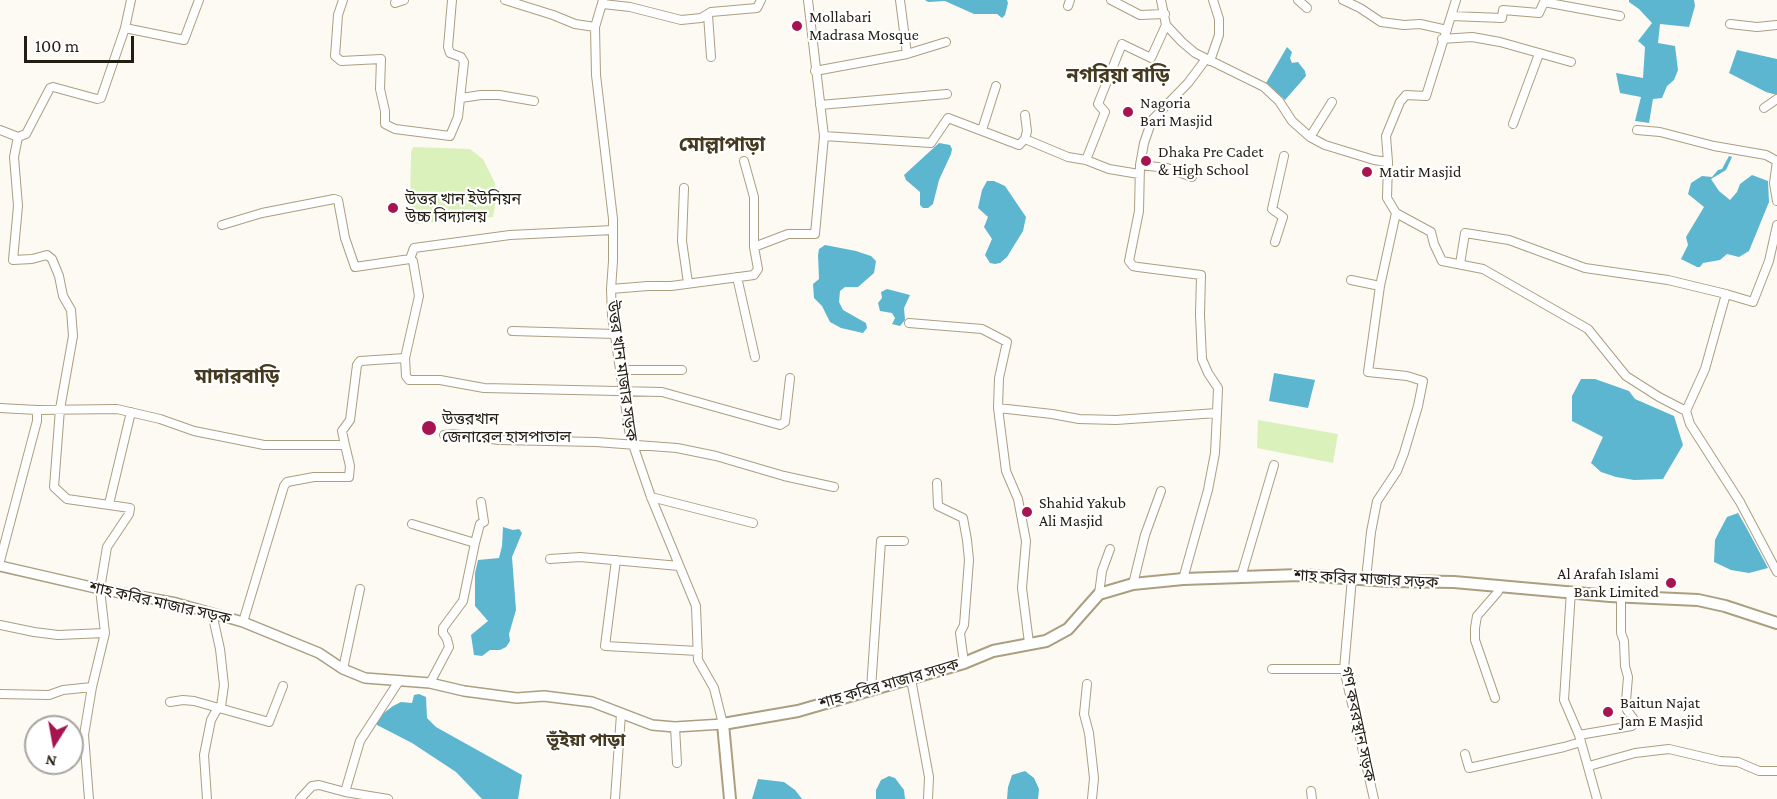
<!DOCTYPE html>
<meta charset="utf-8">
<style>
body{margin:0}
#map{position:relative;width:1777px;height:799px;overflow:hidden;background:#fdfaf4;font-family:"Crimson Pro",serif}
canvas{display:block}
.north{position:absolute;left:24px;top:715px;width:60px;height:60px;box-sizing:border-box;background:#fff;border:2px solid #a7a5a1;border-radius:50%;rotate:191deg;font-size:16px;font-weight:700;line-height:24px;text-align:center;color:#231e13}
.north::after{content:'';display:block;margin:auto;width:21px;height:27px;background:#a71551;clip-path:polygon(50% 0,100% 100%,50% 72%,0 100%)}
.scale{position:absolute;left:24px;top:36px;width:110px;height:27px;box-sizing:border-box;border:3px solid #231e13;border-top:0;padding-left:8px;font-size:18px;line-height:21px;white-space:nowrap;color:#231e13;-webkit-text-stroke:4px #fff;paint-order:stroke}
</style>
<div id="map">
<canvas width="1777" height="799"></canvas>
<div class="north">N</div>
<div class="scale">100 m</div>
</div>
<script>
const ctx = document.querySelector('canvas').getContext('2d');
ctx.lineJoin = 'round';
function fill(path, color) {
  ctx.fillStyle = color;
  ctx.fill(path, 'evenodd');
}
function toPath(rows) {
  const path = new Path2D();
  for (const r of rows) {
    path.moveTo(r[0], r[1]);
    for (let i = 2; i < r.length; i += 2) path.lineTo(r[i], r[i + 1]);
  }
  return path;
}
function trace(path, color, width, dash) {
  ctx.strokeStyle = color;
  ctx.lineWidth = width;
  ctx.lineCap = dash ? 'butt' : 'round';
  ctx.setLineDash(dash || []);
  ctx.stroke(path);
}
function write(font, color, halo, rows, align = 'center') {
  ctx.font = font + ' "Crimson Pro","Noto Sans Bengali",serif';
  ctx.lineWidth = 4.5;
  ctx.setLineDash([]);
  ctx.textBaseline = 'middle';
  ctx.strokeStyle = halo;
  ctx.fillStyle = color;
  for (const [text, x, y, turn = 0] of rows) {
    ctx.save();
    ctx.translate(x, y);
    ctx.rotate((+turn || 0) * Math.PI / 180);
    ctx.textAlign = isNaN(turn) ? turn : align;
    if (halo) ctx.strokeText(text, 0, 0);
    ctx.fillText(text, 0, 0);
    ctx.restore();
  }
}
fill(toPath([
 [413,147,470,149,483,159,495,183,496,198,493,217,414,224,410,212,411,152],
 [1258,420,1338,434,1333,463,1257,448]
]), '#daf1bb');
fill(toPath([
 [925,0,1007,0,1008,3,1005,15,1002,18,997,14,974,14,945,1,928,2],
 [1629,0,1694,0,1695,6,1689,27,1660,24,1658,43,1675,46,1678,70,1674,80,1667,86,1662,98,1653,99,1649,123,1635,121,1641,97,1620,93,1616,73,1643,78,1645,47,1638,41,1652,23,1639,9,1629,2],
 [1287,47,1292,52,1290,58,1292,63,1298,62,1305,71,1306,76,1285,100,1266,83],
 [1737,50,1777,59,1777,95,1766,92,1729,73],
 [939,143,950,145,952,149,951,154,939,180,933,204,928,208,923,208,920,205,920,192,906,180,904,175],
 [1729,156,1732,157,1726,170,1711,179,1719,191,1730,200,1737,192,1740,184,1752,175,1768,181,1769,202,1749,251,1739,257,1727,254,1720,260,1703,263,1700,267,1697,267,1681,259,1688,245,1686,237,1704,207,1688,194,1691,183,1702,176,1712,177,1718,170,1722,169],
 [987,181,994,181,1005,186,1026,217,1023,231,1007,257,1000,263,995,264,990,263,985,255,992,239,984,227,988,217,978,208,982,190],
 [825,245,856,251,871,256,876,261,874,273,858,287,845,287,840,291,839,302,843,310,866,323,867,328,863,333,841,328,830,322,822,306,814,298,813,284,819,279,818,255,819,249],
 [887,289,910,295,904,308,905,320,900,326,892,324,895,318,892,313,880,311,878,303,882,298,881,292],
 [1274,373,1315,380,1308,408,1269,401],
 [1581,379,1595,379,1629,391,1635,399,1674,416,1683,445,1663,479,1634,480,1616,477,1601,472,1591,463,1603,437,1572,421,1572,396],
 [1738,513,1746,527,1768,568,1749,573,1731,570,1714,562,1715,540,1719,532,1727,517],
 [503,527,513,530,519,529,522,533,512,557,516,610,509,634,510,641,506,647,500,650,490,650,482,656,474,655,471,635,488,621,475,606,475,573,478,560,499,558,502,546],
 [419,694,426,697,427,718,436,727,522,775,518,799,482,799,456,772,412,743,377,725,377,718,393,706,401,702,412,703,414,695],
 [1025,771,1034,778,1039,789,1038,799,1007,799,1008,787,1012,775],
 [889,776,895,778,904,790,905,799,876,799,876,790,881,780],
 [758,779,784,782,795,790,802,799,752,799]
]), '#5cb6cf');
const minor = toPath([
 [343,0,338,15,335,56,341,61,381,59,380,89,385,111,385,124,395,129,450,136,458,117,464,62,461,57,450,53,448,47,452,0],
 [505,0,553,15,575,24,595,27],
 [603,0,595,27,596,75,613,219,613,261,611,289,612,316,630,436,651,497,696,606,698,660,714,688,723,724],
 [1111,0,1140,15,1165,14],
 [1161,0,1166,25,1182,42,1195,53,1264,87,1279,101,1292,121,1310,137,1325,145,1374,160,1388,162,1387,198,1396,213,1431,232,1434,244,1442,261,1483,269,1588,329,1626,376,1659,397,1686,411,1690,424,1740,502,1777,572],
 [1298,0,1307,8],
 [1343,0,1360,8,1381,22,1404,25,1420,24,1447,30],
 [395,3,404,0],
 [603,4,630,7,681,20,701,18,711,12,757,8,761,0],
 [1068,6,1070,0],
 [708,15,711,57],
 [1451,16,1502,18,1503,10,1539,13,1544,2,1620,16],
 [1730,24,1757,27,1777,25],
 [125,28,131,0],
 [1442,39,1472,37,1500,42,1571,62],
 [907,54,946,42],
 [1210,61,1219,35,1219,19,1213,0],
 [815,71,907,54,900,0],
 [461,98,481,95,499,95,534,101],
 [820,105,947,94],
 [1764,108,1777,99],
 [1513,124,1539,54],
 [0,130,18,137,26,134,50,88,53,87,97,99,101,98,125,28,184,40,199,0],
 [982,130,996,86],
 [1637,130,1660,132,1714,146,1766,155,1777,161],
 [824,136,931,143,948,118,1019,145,1025,139,1068,157,1086,160,1109,169,1139,174],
 [18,137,14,157,18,206,13,260,32,259,47,255,52,259,59,276,63,296,71,310,73,336,60,409,54,487,67,499,130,508,129,514,107,547,100,589,105,633,92,687,84,735,89,799],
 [1310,137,1332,102],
 [1025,139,1027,131,1025,115],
 [1086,160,1105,112,1098,104,1122,44,1151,58,1166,25],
 [744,161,754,197,754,247],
 [1777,161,1774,183,1777,201],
 [1388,162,1386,136,1400,102,1406,95,1426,96,1456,0],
 [1140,165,1167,168,1192,177],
 [684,188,682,241,688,283],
 [222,225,262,213,334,199,338,200,345,238,355,267,410,259,413,261,419,296,405,358,406,376,409,380,440,380,484,388,662,392,780,425,785,422,790,378],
 [1275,242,1283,217,1272,209,1284,156],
 [410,259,414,248,510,235,613,230],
 [1460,264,1465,233,1509,240,1585,268,1668,280,1726,294],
 [737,277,755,357],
 [1351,280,1380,286],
 [611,289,648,286,671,286,754,275,758,269,754,247,788,234,815,234,824,136,808,0],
 [909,323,982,329,1007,342,999,378,998,408,1006,471,1018,499,1026,541,1022,588,1029,643],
 [512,331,615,334],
 [620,370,682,370],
 [0,408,37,410,117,409,160,419,194,431,264,445,345,445,350,466,349,477,314,477,287,482,284,486,243,622],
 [998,408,1052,414,1079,419,1116,420,1217,413,1218,388,1208,373,1202,359,1200,315,1201,275,1138,267,1133,266,1129,261,1139,211,1140,165,1144,143,1152,120,1188,83,1206,59],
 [1686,411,1705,369,1726,294,1753,302,1769,261,1777,225],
 [444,435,453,434,499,440,596,442,677,448,716,456,784,476,834,487],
 [345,445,342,431,350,420,357,365,360,361,405,358],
 [937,483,938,506,963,518,967,540,969,560,964,625,960,633,964,663],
 [651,497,753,523],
 [109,504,131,412],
 [412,524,475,543,463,601,443,628,443,633,447,639,449,647,430,683],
 [475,543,480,524,484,522,481,502],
 [550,559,580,557,679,566],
 [616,560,605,646,698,651],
 [0,561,37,421,37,410],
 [1241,577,1274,465],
 [1352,578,1344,669,1374,799],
 [1183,579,1208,490,1215,453,1217,413],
 [1366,579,1371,532,1377,501,1397,471,1404,453,1418,406,1423,381,1407,376,1368,372,1380,286,1396,213],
 [1133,584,1145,535,1161,491],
 [1571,591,1564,700,1579,735,1597,799],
 [1099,594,1102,571,1110,549],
 [0,625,34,632,58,635,105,633],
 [343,669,360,589],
 [1272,669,1344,669],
 [911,679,929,777,928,799],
 [1087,684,1084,714,1089,733,1094,778,1092,799],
 [871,689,881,541,904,541],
 [0,694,49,695,63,690,92,687],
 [1495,698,1475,640,1475,628,1477,616,1497,593,1501,586],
 [170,702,183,700,194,701,269,722,283,686],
 [675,727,677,763],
 [1579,735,1632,726,1635,721,1627,710,1626,701,1628,677,1625,666,1624,641,1621,633,1621,597],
 [1465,754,1469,768,1564,747,1581,742],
 [1589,766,1635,753,1669,749,1720,761,1738,762,1759,771,1777,771],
 [1311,791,1312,799],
 [345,792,360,741,399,681],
 [207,799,204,755,211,720,216,711,221,707,224,685,220,649,212,613],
 [300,799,312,786,319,785,345,792,388,799],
 [615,799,621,714]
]);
const tertiary = toPath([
 [0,566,100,589,176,603,243,622,319,653,343,669,365,678,430,683,464,691,517,698,544,696,592,702,652,725,675,727,723,724]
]);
const secondary = toPath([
 [730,799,723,724,798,711,964,663,993,651,1046,641,1068,629,1099,594,1133,584,1183,579,1300,575,1389,581,1454,582,1610,596,1698,600,1725,606,1777,623]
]);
trace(minor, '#ab9f80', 10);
trace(tertiary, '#ab9f80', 12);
trace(secondary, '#ab9f80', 14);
trace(minor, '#fff', 8);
trace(tertiary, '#fff', 9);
trace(secondary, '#fff', 10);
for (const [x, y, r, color] of [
 [797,26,6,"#a71551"],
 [1128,112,6,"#a71551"],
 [1146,161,6,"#a71551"],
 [1367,172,6,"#a71551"],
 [393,208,6,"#a71551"],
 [429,428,8,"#a71551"],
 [1027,512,6,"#a71551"],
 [1671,583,6,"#a71551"],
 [1608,712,6,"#a71551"]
]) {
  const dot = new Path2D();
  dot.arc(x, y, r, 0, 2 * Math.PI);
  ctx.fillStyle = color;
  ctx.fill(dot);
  trace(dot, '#fff', 2);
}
write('16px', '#231e13', '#fff', [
 ["Mollabari",809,17],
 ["Madrasa Mosque",809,35],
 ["Nagoria",1140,103],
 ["Bari Masjid",1140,121],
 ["Dhaka Pre Cadet",1158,152],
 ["& High School",1158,170],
 ["Matir Masjid",1379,172],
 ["উত্তর খান ইউনিয়ন",405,199],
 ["উচ্চ বিদ্যালয়",405,217],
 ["উত্তরখান",442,419],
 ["জেনারেল হাসপাতাল",442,437],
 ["Shahid Yakub",1039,503],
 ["Ali Masjid",1039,521],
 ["Al Arafah Islami",1659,574,"right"],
 ["Bank Limited",1659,592,"right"],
 ["Baitun Najat",1620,703],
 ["Jam E Masjid",1620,721]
], 'left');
write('16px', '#231e13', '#fff', [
 ["উত্তর খান মাজার সড়ক",622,371,82],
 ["শাহ কবির মাজার সড়ক",1366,579,3],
 ["শাহ কবির মাজার সড়ক",160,603,13],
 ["শাহ কবির মাজার সড়ক",889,684,-16],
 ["গণ কবরস্থান সড়ক",1358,724,78]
]);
write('bold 18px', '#453a1f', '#fff', [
 ["ভূঁইয়া পাড়া",586,740]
]);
write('bold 20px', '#453a1f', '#fff', [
 ["নগরিয়া বাড়ি",1118,76],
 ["মোল্লাপাড়া",722,145],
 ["মাদারবাড়ি",237,377]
]);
</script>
